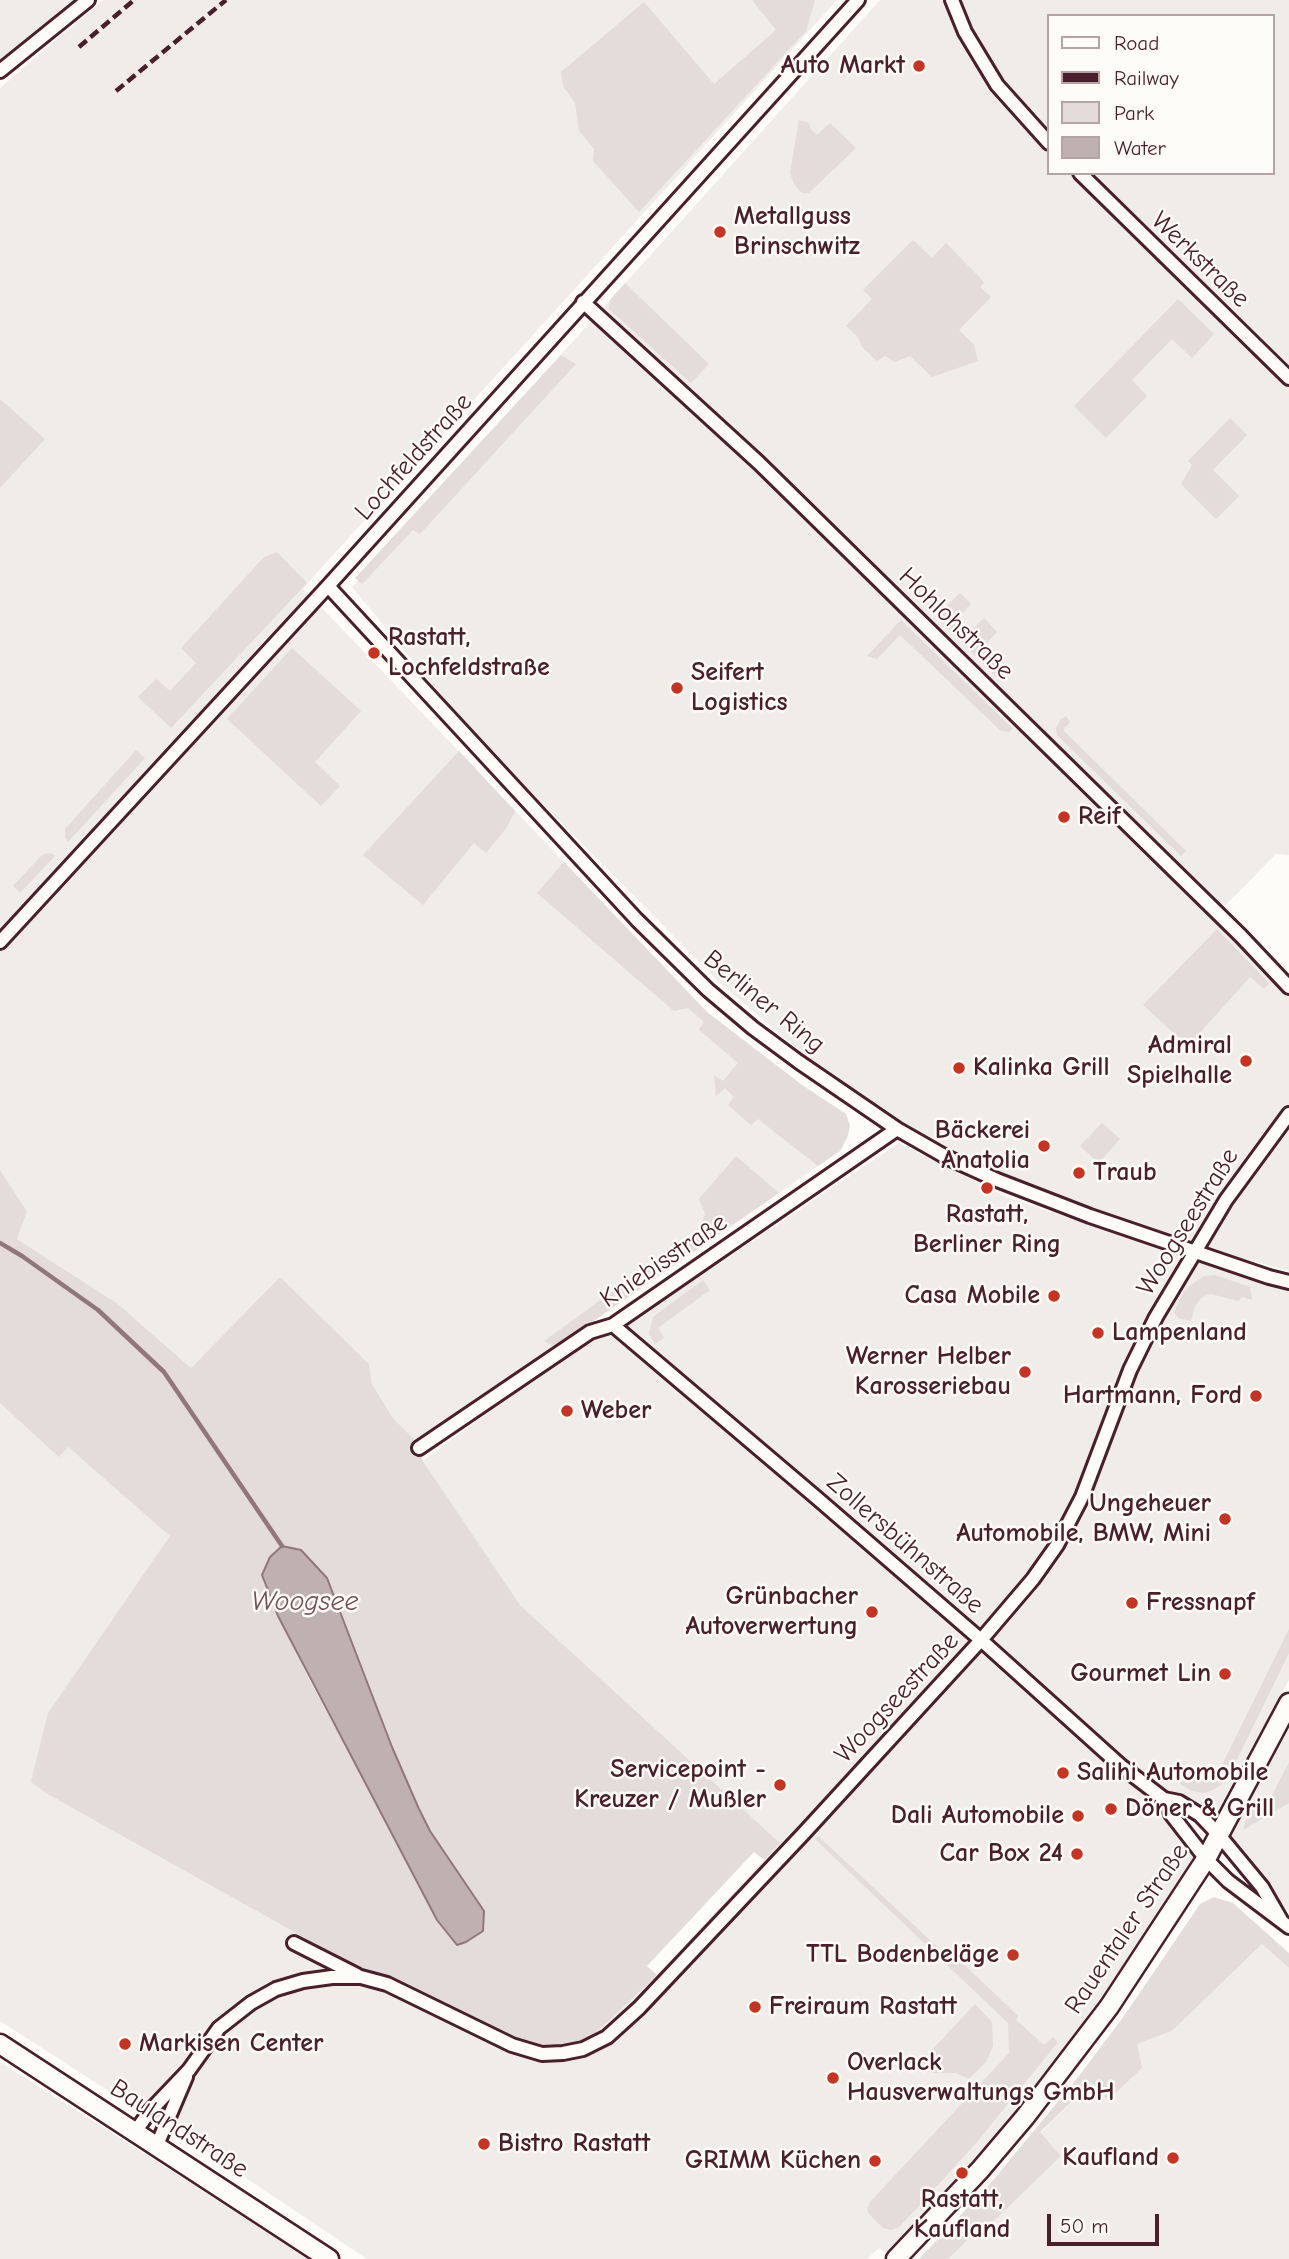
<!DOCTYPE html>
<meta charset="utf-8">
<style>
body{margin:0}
#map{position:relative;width:1289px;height:2259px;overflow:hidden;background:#fdfcf7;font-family:"Comic Neue",sans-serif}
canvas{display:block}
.legend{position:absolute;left:1047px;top:14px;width:228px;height:161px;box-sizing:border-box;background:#fdfcf7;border:2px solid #b5a4a5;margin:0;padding:9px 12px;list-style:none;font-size:21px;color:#4a1f2b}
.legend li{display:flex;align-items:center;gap:14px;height:35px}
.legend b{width:35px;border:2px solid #b5a4a5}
.scale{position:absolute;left:1047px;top:2214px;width:112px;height:32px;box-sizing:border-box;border:4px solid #4a1f2b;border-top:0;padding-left:9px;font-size:21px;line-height:24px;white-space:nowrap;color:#4a1f2b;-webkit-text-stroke:5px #fdfcf7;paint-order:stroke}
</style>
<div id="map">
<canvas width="1289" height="2259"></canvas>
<ul class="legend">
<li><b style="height:9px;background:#fdfcf7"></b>Road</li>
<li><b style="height:9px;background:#4a1f2b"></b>Railway</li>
<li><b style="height:19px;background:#e3dcda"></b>Park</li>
<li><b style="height:19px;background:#c0b1b1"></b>Water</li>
</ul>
<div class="scale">50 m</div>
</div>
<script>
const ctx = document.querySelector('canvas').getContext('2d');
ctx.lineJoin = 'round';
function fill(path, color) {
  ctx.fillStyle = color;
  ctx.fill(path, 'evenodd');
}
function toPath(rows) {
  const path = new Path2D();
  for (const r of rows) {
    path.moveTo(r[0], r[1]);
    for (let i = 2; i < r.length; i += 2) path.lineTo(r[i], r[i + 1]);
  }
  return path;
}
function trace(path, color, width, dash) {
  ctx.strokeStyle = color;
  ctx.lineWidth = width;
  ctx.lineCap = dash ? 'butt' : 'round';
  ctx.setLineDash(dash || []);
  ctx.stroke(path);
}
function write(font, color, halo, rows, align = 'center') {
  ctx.font = font + ' "Comic Neue",sans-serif';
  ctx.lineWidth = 5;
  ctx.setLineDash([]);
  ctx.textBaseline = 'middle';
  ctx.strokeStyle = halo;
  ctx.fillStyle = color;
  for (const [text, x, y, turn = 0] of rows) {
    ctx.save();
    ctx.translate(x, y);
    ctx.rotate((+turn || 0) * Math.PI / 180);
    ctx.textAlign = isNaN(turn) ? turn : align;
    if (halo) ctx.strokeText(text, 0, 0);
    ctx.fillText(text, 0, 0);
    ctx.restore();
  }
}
fill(toPath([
 [0,0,78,0,0,65],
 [103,0,837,0,303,588,707,1012,802,1085,846,1114,850,1126,847,1138,840,1151,416,1441,393,1418,372,1384,369,1364,280,1278,191,1368,118,1304,17,1239,27,1211,0,1170,0,88],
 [880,0,1289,0,1289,855,1276,854,1216,915,1289,992,1289,1271,1192,1244,998,1176,919,1135,806,1056,720,983,471,731,352,587],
 [1049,16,1273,16,1273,173,1049,173],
 [899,1143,1008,1198,1184,1256,1150,1314,1120,1381,1078,1493,1057,1537,1014,1595,972,1638,1201,1845,1144,1934,1066,2048,971,2163,887,2255,879,2248,867,2259,367,2259,201,2148,187,2133,150,2111,142,2103,112,2093,0,2021,0,1379,68,1447,171,1536,48,1713,49,1795,387,1984,572,2052,609,2021,657,1975,780,1843,520,1605,423,1461,589,1337,612,1335],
 [1195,1262,1289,1283,1289,1680,1205,1833,987,1641,1032,1587,1158,1323],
 [1289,1707,1289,1911,1217,1843],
 [1262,1944,1289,1968,1289,2259,948,2259,986,2221,991,2224,1061,2156,1040,2133,1091,2083,1137,2044,1172,2031],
 [0,2062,123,2140,310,2259,0,2259]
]), '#f0ece8');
fill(toPath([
 [752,0,815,0,806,31,639,212,593,161,594,149,579,131,575,103,563,86,561,72,644,2,714,84,776,30],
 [799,120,809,123,810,128,817,135,830,123,856,148,809,193,802,193,794,184,790,173],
 [913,240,932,258,946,243,984,282,980,287,991,297,959,330,974,345,978,361,932,377,910,356,895,362,885,356,877,361,862,347,858,337,846,326,872,299,863,290],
 [625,283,709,364,691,383,609,309,610,300],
 [1178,299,1214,334,1192,358,1172,339,1132,380,1147,396,1106,438,1074,406],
 [561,355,576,364,420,534,413,530,362,584,355,578],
 [0,399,45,439,0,488],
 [1230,418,1247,435,1213,470,1239,496,1216,519,1181,484,1192,465,1188,461],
 [277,552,307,583,171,728,138,697,156,679,170,691,196,663,181,648,264,557],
 [960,593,971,604,956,620,969,633,984,618,997,632,983,647,1009,673,1001,681,936,617],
 [901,620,1013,729,1009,732,1001,731,900,635,877,659,867,656],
 [292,648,361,711,315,762,340,786,321,806,227,719],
 [1066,716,1070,722,1063,730,1186,851,1181,856,1057,735,1056,728,1061,719],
 [136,750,145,758,68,842,65,837,65,829],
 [459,751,515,811,507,827,486,853,474,843,423,905,363,855],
 [51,853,55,856,20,893,13,886,43,854],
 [564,862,707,1012,802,1085,846,1114,850,1126,847,1138,840,1151,818,1166,758,1119,751,1125,728,1105,734,1097,725,1088,716,1096,714,1075,723,1081,738,1063,699,1030,704,1022,688,1008,674,1011,537,893],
 [1217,929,1269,983,1264,989,1250,977,1188,1046,1143,1005],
 [1102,1123,1120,1139,1099,1163,1080,1146],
 [736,1156,779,1193,556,1347,544,1341,700,1228,705,1214,699,1199],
 [0,1170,27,1211,17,1239,118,1304,191,1368,280,1277,369,1364,372,1384,393,1418,416,1441,423,1461,520,1605,780,1843,764,1860,754,1852,647,1966,657,1975,609,2021,572,2052,542,2054,387,1984,49,1795,31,1782,48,1713,170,1536,68,1447,59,1457,0,1403],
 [278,1616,352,1642,392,1747,430,1831,484,1911,483,1931,466,1942,457,1945,405,1857,308,1677],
 [1215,1275,1250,1287,1252,1300,1242,1297,1238,1301,1211,1294,1202,1297,1195,1306,1191,1321,1178,1318,1174,1312,1183,1293,1191,1285,1204,1276],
 [703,1280,710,1290,658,1328,664,1338,655,1344,649,1334,653,1317],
 [1289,1629,1289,1653,1227,1780,1215,1789,1204,1793,1192,1791,1180,1784,1184,1778,1190,1782,1218,1773],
 [1289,1762,1289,1803,1243,1830,1248,1813,1254,1808,1258,1806,1265,1809],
 [818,1836,945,1954,950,1951,1018,2016,1016,2020,1044,2045,1053,2037,1058,2042,977,2142,917,2208,898,2228,891,2230,883,2228,869,2214,867,2210,870,2202,1009,2053,1008,2023,815,1839],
 [1214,1897,1233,1903,1289,1953,1289,1968,1262,1944,1172,2031,1137,2044,1142,2068,1108,2100,1091,2083,1040,2132,1061,2156,991,2224,986,2222,948,2259,919,2259,990,2184,1079,2076,1124,2016,1200,1904],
 [975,2004,992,2022,993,2046,986,2062,969,2079,956,2073,931,2073,918,2065]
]), '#e3dcda');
const water = toPath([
 [282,1546,301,1550,327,1578,392,1747,419,1809,430,1831,484,1911,483,1931,466,1942,457,1945,437,1920,278,1616,262,1575,270,1557,282,1546]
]);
fill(water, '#c0b1b1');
trace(water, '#91777b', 2);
trace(toPath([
 [0,1243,22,1256,98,1310,164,1372,282,1546]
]), '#91777b', 4.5);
const street = toPath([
 [952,0,965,32,997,85,1049,143],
 [0,71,88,0],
 [1080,173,1289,378],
 [583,302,759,463,1241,936,1289,987],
 [328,586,637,920,708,990,753,1028,799,1062,897,1129,946,1157,997,1180,1090,1216,1269,1277,1289,1282],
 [0,942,328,586,858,0],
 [613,1325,818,1499,981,1640,1121,1766,1164,1799,1179,1802,1200,1815,1219,1835,1262,1887,1281,1920],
 [419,1448,590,1332,613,1325,897,1129],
 [1164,1799,1171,1814,1206,1859,1228,1881,1289,1927],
 [294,1943,357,1975],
 [135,2132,150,2111,189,2070,219,2028,251,2003,276,1989,303,1981,332,1977,361,1977,387,1984,512,2045,542,2054,563,2053,583,2049,607,2037,639,2008,804,1833,981,1640,1033,1579,1057,1545,1082,1497,1130,1370,1156,1317,1226,1200,1289,1114],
 [157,2145,186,2077]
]);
const secondary = toPath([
 [0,2044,329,2259],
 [896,2259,980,2170,1025,2117,1109,2007,1206,1859,1289,1703]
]);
trace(street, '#4a1f2b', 18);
trace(secondary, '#4a1f2b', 23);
trace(street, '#fdfcf7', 12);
trace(secondary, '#fdfcf7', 18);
trace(toPath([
 [79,47,134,0],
 [116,91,226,0]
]), '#4a1f2b', 4.5, [10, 5]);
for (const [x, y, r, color] of [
 [919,66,7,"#c8321e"],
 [720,232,7,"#c8321e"],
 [374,653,7,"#c8321e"],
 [677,688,7,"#c8321e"],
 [1064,817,7,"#c8321e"],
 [1246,1061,7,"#c8321e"],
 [959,1068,7,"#c8321e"],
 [1044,1146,7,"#c8321e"],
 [1079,1173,7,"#c8321e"],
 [987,1188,7,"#c8321e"],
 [1054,1296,7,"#c8321e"],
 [1098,1333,7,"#c8321e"],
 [1025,1372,7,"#c8321e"],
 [1256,1396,7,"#c8321e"],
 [567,1411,7,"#c8321e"],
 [1225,1519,7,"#c8321e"],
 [1132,1603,7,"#c8321e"],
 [872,1612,7,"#c8321e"],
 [1225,1674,7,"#c8321e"],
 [1063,1773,7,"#c8321e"],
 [780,1785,7,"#c8321e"],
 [1111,1809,7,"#c8321e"],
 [1078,1816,7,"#c8321e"],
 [1077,1854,7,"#c8321e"],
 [1013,1955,7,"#c8321e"],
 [755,2007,7,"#c8321e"],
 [125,2044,7,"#c8321e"],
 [833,2078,7,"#c8321e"],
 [484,2144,7,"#c8321e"],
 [1173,2158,7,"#c8321e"],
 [875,2161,7,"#c8321e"],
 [962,2173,7,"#c8321e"]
]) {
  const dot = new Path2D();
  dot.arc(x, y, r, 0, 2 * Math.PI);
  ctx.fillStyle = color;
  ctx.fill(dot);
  trace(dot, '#fdfcf7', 2.5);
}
write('bold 26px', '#4a1f2b', '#fdfcf7', [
 ["Auto Markt",905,66],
 ["Metallguss",734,217,"left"],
 ["Brinschwitz",734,247,"left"],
 ["Rastatt,",388,638,"left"],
 ["Lochfeldstraße",388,668,"left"],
 ["Seifert",691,673,"left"],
 ["Logistics",691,703,"left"],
 ["Reif",1078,817,"left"],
 ["Admiral",1232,1046],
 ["Spielhalle",1232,1076],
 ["Kalinka Grill",973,1068,"left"],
 ["Bäckerei",1030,1131],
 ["Anatolia",1030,1161],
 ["Traub",1093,1173,"left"],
 ["Rastatt,",987,1215,"center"],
 ["Berliner Ring",987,1245,"center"],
 ["Casa Mobile",1040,1296],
 ["Lampenland",1112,1333,"left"],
 ["Werner Helber",1011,1357],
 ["Karosseriebau",1011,1387],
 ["Hartmann, Ford",1242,1396],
 ["Weber",581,1411,"left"],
 ["Ungeheuer",1211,1504],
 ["Automobile, BMW, Mini",1211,1534],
 ["Grünbacher",858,1597],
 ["Autoverwertung",858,1627],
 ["Fressnapf",1146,1603,"left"],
 ["Gourmet Lin",1211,1674],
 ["Servicepoint -",766,1770],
 ["Kreuzer / Mußler",766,1800],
 ["Salihi Automobile",1077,1773,"left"],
 ["Döner & Grill",1125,1809,"left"],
 ["Dali Automobile",1064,1816],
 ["Car Box 24",1063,1854],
 ["TTL Bodenbeläge",999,1955],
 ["Freiraum Rastatt",769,2007,"left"],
 ["Markisen Center",139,2044,"left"],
 ["Overlack",847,2063,"left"],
 ["Hausverwaltungs GmbH",847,2093,"left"],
 ["Bistro Rastatt",498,2144,"left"],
 ["Kaufland",1159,2158],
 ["GRIMM Küchen",861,2161],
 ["Rastatt,",962,2200,"center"],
 ["Kaufland",962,2230,"center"]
], 'right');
write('26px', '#4a1f2b', '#fdfcf7', [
 ["Werkstraße",1200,260,44],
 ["Lochfeldstraße",414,457,-48],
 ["Hohlohstraße",956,624,44],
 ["Berliner Ring",764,1002,39],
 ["Woogseestraße",1188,1222,-58],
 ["Kniebisstraße",664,1261,-34],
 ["Zollersbühnstraße",905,1544,41],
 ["Woogseestraße",897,1698,-47],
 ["Rauentaler Straße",1127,1929,-56],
 ["Baulandstraße",179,2129,33]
]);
write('italic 28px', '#73525a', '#fdfcf7', [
 ["Woogsee",305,1602]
]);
</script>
